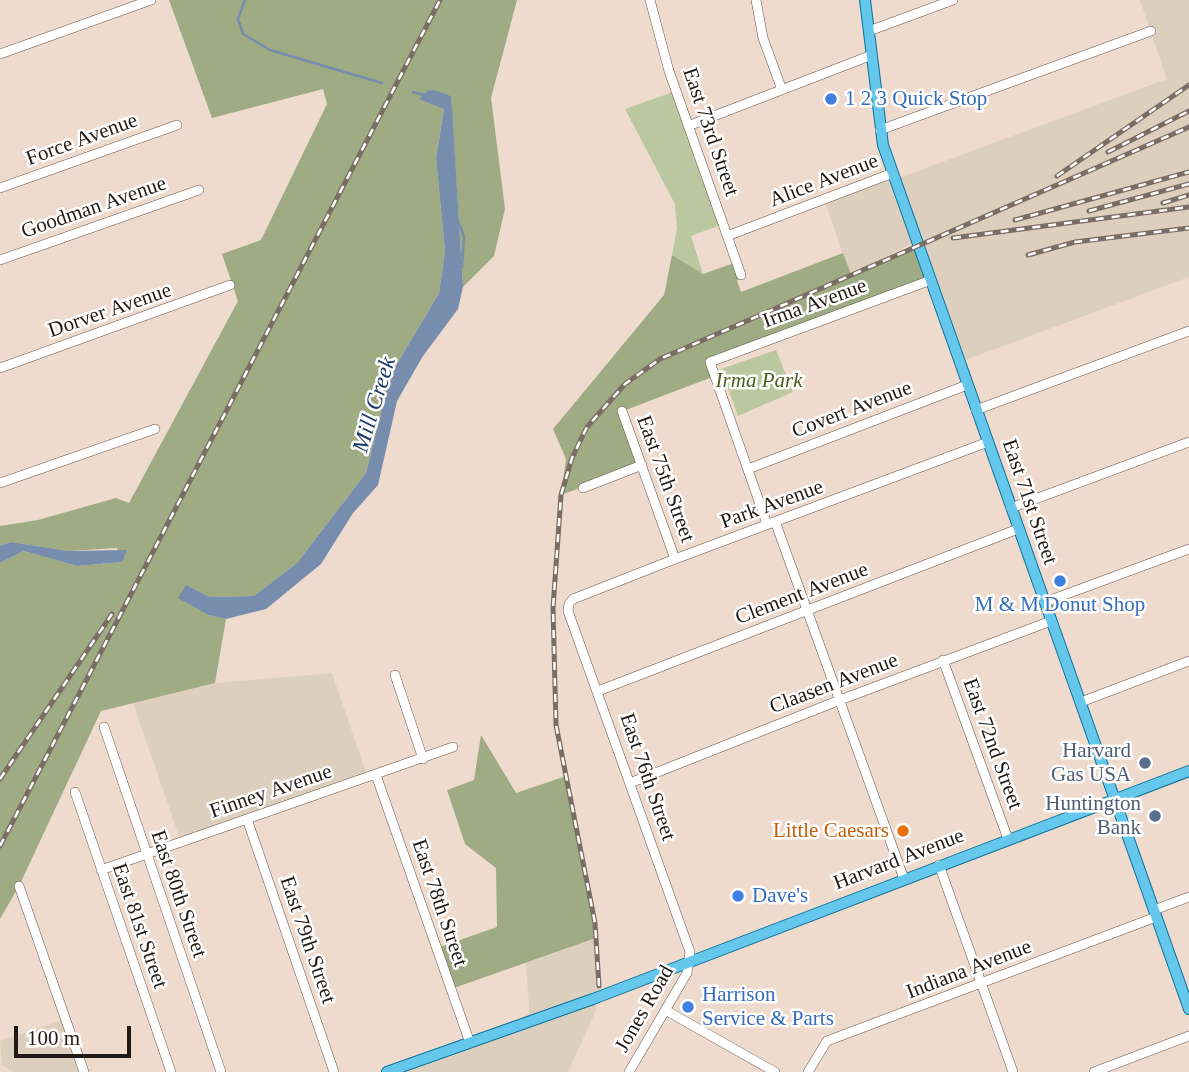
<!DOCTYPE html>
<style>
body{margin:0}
#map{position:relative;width:1189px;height:1072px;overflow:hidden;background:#efdbcd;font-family:Georgia,serif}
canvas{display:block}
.scale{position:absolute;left:14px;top:1026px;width:117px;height:32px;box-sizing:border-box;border:4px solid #201914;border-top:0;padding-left:9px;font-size:21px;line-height:24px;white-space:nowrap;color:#201914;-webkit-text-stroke:5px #fff;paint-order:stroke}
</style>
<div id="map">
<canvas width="1189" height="1072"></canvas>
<div class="scale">100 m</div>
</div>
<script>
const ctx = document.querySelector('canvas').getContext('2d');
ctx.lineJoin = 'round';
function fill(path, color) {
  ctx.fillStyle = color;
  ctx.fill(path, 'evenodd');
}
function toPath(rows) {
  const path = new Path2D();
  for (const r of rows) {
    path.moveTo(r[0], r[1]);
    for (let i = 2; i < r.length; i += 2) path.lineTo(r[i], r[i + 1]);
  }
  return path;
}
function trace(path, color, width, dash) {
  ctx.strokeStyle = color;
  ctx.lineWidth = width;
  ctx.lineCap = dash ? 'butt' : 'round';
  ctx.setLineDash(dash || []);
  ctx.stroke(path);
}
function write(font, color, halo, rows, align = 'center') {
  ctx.font = font + ' Georgia,serif';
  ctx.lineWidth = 5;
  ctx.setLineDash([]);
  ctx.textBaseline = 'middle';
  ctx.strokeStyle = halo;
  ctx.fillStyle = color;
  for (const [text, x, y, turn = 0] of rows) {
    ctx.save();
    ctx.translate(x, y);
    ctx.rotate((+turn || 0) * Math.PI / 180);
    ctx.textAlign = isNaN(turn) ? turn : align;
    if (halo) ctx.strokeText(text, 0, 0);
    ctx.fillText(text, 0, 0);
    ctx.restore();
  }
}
fill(toPath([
 [1140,0,1189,0,1189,277,960,362,917,241,850,275,824,199,893,173,896,179,1167,79],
 [332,673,368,778,181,842,133,703,215,683],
 [596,938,599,986,595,1013,568,1072,387,1072,530,1022,526,963],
 [65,1019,84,1072,14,1072,2,1065,0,1041]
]), '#ddcfbd');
fill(toPath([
 [676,91,723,224,691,236,703,274,672,255,677,228,675,204,625,109],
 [776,350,793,392,738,416,721,369]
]), '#bbc79f');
fill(toPath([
 [169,0,517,0,491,98,505,209,494,256,463,287,451,96,427,91,420,99,444,108,436,158,445,251,439,293,391,374,366,473,297,563,254,596,210,597,185,585,209,615,226,619,215,683,101,711,19,886,0,919,0,563,24,551,77,566,122,562,117,548,69,551,11,542,0,546,0,526,38,520,116,498,129,503,238,301,222,254,261,240,327,104,323,89,212,118],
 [918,245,931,280,711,362,715,376,623,411,642,465,561,495,566,459,553,429,664,295,672,255,703,274,737,262,741,275,737,281,741,292,843,253,851,274],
 [481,735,516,793,566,776,596,938,451,989,437,948,497,927,496,868,465,844,447,790,474,780]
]), '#9eab83');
fill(toPath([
 [434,90,451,96,452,106,463,287,458,309,423,356,397,401,378,485,353,513,321,564,266,609,226,619,209,615,178,598,186,585,210,597,254,596,297,563,366,473,391,374,439,293,445,251,436,158,444,109,419,99,427,91],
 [11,542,69,551,127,550,122,562,77,566,24,551,0,563,0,546]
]), '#778dae');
trace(toPath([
 [245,0,238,19,243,34,270,50,382,83],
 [413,92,424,95],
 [460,225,464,237,462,267]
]), '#778dae', 2.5);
const minor = toPath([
 [650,0,669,71,741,275],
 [756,0,763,38,782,90],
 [869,31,953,0],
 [0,54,151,0],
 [688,126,872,55],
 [880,130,1151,31],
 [0,188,177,125],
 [727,236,893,173],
 [0,260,199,190],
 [0,368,230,285],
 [976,410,1189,331],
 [622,411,675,559],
 [748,469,967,385],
 [0,483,155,429],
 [583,488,642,465],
 [1011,508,1189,442],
 [767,524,710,362,931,280],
 [776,524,904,879],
 [1045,602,1189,549],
 [943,660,1008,839],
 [395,675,423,759],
 [598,691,1018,529],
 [1081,702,1189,661],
 [104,727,221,1072],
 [376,775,470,1043],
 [630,783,840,700,1051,621],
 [75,792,171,1072],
 [247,819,334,1072],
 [939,865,1013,1072],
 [101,870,453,747],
 [19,886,84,1072],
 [1154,910,1189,897],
 [667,1011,775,1072],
 [629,1072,687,973,690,952,568,611,569,604,573,599,675,559,988,442],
 [808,1072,827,1041,1156,917],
 [1094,1072,1189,1036]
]);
const major = toPath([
 [865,0,883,145,1189,1009],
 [387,1072,593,999,1189,771]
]);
trace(minor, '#67564a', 10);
trace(major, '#0b7199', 12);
trace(minor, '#fff', 9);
trace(major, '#66c7ec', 10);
const rail = toPath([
 [1108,152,1189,111],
 [1057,176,1189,85],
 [1163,203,1189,195],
 [1089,211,1189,184],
 [1015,220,1189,172],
 [953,238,1189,207],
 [1028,255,1075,242,1189,228],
 [0,779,112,614],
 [0,846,440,0],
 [599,986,595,923,556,725,553,608,561,495,572,458,587,427,625,384,660,359,1189,127]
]);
trace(rail, '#7a6d64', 5);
trace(rail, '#fff', 2.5, [8]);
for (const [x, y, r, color] of [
 [831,99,7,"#3f7fe0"],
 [1060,581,7,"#3f7fe0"],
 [1145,763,7,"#5c6f8a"],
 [1155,816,7,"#5c6f8a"],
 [903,831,7,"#e8710a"],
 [738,896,7,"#3f7fe0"],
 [688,1007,7,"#3f7fe0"]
]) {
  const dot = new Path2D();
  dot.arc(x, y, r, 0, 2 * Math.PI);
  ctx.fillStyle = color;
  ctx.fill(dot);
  trace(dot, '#fff', 2.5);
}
write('21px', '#366cbe', '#fff', [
 ["1 2 3 Quick Stop",845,99],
 ["M & M Donut Shop",1060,605,"center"],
 ["Dave's",752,896],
 ["Harrison",702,995],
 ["Service & Parts",702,1019]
], 'left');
write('21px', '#201914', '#fff', [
 ["East 73rd Street",710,132,71],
 ["Force Avenue",82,140,-20],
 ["Alice Avenue",824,181,-21],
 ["Goodman Avenue",94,208,-19],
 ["Irma Avenue",815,304,-20],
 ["Dorver Avenue",110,311,-19],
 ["Covert Avenue",852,410,-21],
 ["East 75th Street",665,479,70],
 ["East 71st Street",1029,502,71],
 ["Park Avenue",772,505,-20],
 ["Clement Avenue",802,594,-21],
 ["Claasen Avenue",834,684,-21],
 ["East 72nd Street",992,744,70],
 ["East 76th Street",647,777,71],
 ["Finney Avenue",271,792,-19],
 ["Harvard Avenue",899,860,-21],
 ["East 80th Street",178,894,71],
 ["East 78th Street",439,903,71],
 ["East 81st Street",139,926,71],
 ["East 79th Street",307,940,71],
 ["Indiana Avenue",969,970,-21],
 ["Jones Road",645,1009,-60]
]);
write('italic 21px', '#4e5d21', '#fff', [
 ["Irma Park",759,381]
]);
write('21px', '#4e5e75', '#fff', [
 ["Harvard",1131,751],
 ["Gas USA",1131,775],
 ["Huntington",1141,804],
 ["Bank",1141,828]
], 'right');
write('21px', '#c56008', '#fff', [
 ["Little Caesars",889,831]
], 'right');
write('italic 23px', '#193764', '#fff', [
 ["Mill Creek",375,405,-73]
]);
</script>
